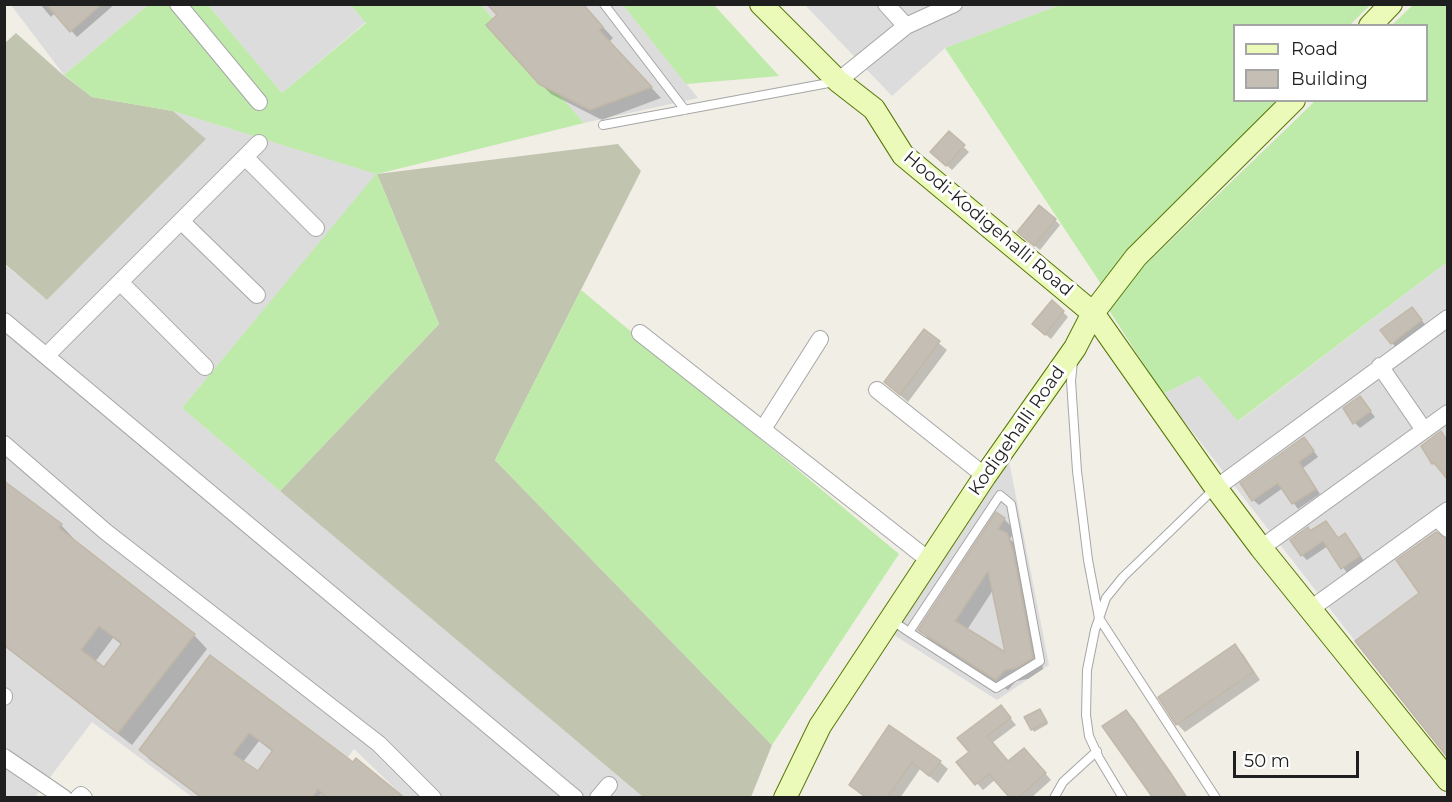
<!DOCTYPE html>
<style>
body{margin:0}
#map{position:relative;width:1452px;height:802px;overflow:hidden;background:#f0eee5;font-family:Montserrat,sans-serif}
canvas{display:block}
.frame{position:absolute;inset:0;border:6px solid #1f1f1f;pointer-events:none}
.legend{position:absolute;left:1233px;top:24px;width:195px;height:78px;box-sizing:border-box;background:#fff;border:2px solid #a5a5a5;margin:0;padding:8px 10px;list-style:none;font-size:18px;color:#1f1f1f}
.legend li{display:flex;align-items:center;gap:12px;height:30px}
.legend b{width:30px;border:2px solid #a5a5a5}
.scale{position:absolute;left:1233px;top:751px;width:126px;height:27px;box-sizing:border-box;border:3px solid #1f1f1f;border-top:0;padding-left:8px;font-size:18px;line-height:21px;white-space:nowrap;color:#1f1f1f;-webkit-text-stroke:4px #fff;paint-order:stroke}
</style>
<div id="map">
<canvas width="1452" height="802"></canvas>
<div class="frame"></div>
<ul class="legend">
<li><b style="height:8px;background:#ebfab8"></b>Road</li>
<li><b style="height:16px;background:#c5beb4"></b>Building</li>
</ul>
<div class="scale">50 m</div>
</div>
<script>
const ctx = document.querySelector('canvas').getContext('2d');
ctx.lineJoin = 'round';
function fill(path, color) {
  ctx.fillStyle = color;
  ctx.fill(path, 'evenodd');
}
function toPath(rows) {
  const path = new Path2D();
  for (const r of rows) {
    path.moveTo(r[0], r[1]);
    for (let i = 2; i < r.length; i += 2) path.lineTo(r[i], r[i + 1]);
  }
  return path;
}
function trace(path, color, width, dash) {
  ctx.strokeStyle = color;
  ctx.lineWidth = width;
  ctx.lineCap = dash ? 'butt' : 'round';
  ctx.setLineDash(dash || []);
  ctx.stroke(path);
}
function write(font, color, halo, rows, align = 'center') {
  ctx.font = font + ' Montserrat,sans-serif';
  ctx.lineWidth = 6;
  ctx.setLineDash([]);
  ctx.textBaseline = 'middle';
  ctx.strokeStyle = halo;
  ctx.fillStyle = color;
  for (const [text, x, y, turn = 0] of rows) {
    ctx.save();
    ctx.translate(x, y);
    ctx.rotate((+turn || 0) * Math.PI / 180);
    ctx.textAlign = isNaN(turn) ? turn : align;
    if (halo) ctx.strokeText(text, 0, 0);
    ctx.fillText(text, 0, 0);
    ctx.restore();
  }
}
fill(toPath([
 [11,5,148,5,64,75],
 [208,5,351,5,366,22,282,93],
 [481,5,623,5,698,98,584,123],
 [805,5,1060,5,945,48,892,96],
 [173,111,377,174,182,408,643,797,404,797,354,749,318,797,192,797,92,722,35,797,5,797,4,264,47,300,205,139],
 [1447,262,1447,572,1355,641,1163,394,1199,376,1239,421],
 [1009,461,1049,665,997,700,894,635]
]), '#dddcdc');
fill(toPath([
 [16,33,62,74,92,97,173,111,206,139,47,300,5,264,5,43],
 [618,144,641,171,495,460,772,745,751,797,643,797,280,491,439,324,377,174]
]), '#c1c5b0');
fill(toPath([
 [148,5,208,5,282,93,366,23,351,5,481,5,584,123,377,174,439,324,280,491,182,408,376,174,173,111,92,97,64,75],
 [623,5,714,5,779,76,686,84],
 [1060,5,1370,5,1350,25,1234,26,1234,100,1278,101,1101,284,945,48],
 [1413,5,1447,5,1447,262,1238,421,1199,376,1163,394,1105,304,1315,101,1426,100,1426,26,1392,25],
 [581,290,899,554,772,745,495,460]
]), '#beeaaa');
fill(toPath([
 [40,4,115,4,77,37,55,13,51,17],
 [582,4,613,38,609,42,661,98,602,120,551,94,539,82,499,15],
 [949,133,969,152,952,170,932,152],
 [1055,220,1060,225,1040,250,1024,237],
 [1063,312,1068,317,1051,339,1039,329],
 [1417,314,1426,326,1397,348,1392,343],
 [924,331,947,350,908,402,894,390],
 [1360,398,1375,417,1360,428,1355,423],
 [1304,438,1318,457,1303,468,1320,494,1298,509,1283,488,1259,505,1253,500],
 [4,483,61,525,74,539,72,541,194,635,207,649,132,745,4,646],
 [113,638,122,645,104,669,95,662],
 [1004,519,1015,530,1010,539,1017,546,1024,563,1043,669,1028,679,1016,681,1008,690,931,641,920,630],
 [993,590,1007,655,967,630],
 [1326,523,1339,539,1345,535,1350,540,1364,561,1347,573,1328,546,1307,560,1302,555,1311,533],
 [1235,646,1243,654,1260,680,1185,732,1177,724],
 [210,657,353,764,402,798,201,798,150,760,141,750],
 [259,741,273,752,258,773,243,762],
 [1001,707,1016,725,992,743,1009,763,1030,756,1051,780,1031,798,1012,798,996,779,983,790,958,762,971,752],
 [1126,711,1134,719,1188,798,1154,798],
 [1042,713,1048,724,1034,732,1026,718],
 [890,727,940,762,948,769,938,783,920,769,900,798,865,798,850,785]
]), '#0003');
const building = toPath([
 [46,4,102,4,70,32,46,4],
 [487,4,583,4,603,27,599,30,652,87,590,110,539,84,486,25,497,15,487,4],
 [949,131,965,145,946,166,930,152,949,131],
 [1039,205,1056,219,1034,246,1017,232,1039,205],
 [1052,300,1064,311,1045,335,1032,324,1052,300],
 [1412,307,1422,320,1391,344,1380,330,1412,307],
 [924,329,940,341,900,395,884,382,924,329],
 [1360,396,1371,411,1353,424,1343,408,1360,396],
 [1441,431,1448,442,1448,480,1434,463,1432,464,1421,446,1441,431],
 [1304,437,1314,451,1299,462,1316,489,1292,504,1278,483,1252,501,1240,483,1304,437],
 [4,481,62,524,59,528,195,634,118,733,4,645,4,481],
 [99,626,122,643,104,667,81,650,99,626],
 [996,512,1005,518,998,529,1007,533,1013,551,1033,658,1016,668,1005,670,996,680,918,630,996,512],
 [988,571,1005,652,955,621,988,571],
 [1326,521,1338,538,1345,533,1360,556,1341,569,1323,541,1301,556,1290,540,1308,527,1310,531,1326,521],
 [1436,532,1448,539,1448,758,1355,641,1419,593,1396,560,1436,532],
 [1235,644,1253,672,1176,725,1158,697,1235,644],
 [210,655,353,762,356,758,405,798,327,798,318,789,312,798,202,798,139,750,210,655],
 [249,733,273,750,258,771,233,754,249,733],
 [1001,705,1011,718,987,736,1008,761,1024,748,1046,773,1018,798,1010,798,989,774,975,785,956,762,969,752,957,738,1001,705],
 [1040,709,1047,722,1031,730,1024,717,1040,709],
 [1126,710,1170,772,1187,798,1153,798,1102,726,1126,710],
 [889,725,941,761,929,776,912,762,887,798,867,798,849,785,889,725]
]);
fill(building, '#c5beb4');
trace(building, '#c2b8a7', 1.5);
const lane = toPath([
 [604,4,685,110],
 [603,125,834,82],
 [1073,361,1071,381,1077,471,1088,560,1099,618,1216,798],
 [891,620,909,632,996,688,1040,661,1011,504,1000,495,909,632],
 [1054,798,1063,782,1097,751],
 [1123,798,1099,758,1089,736,1086,715,1087,670,1095,630,1106,598,1123,577,1215,488]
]);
const street = toPath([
 [178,4,259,102],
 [886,4,906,26],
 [838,81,906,26,954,4],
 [245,157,316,228],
 [181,221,257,295],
 [120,282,205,367],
 [4,321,575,798],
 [640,333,930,561],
 [46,356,259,143],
 [1380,366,1424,430],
 [877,390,985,476],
 [763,429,820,339],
 [4,444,106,532,379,744,433,798],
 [1216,488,1448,318],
 [1437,518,1448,529],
 [1261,548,1448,413],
 [1309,610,1448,510],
 [4,696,4,697],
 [4,757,64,798],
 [78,798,81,795,84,798],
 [598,798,609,785]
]);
const secondary = toPath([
 [761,4,838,81,874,109,903,155,1093,313,1216,488,1261,548,1448,780],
 [1370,26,1391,4],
 [785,798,820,726,985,476,1075,348,1093,313,1136,257,1294,100]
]);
trace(lane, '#a6a6a6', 10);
trace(street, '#a6a6a6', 18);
trace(secondary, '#567804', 24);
trace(lane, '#fff', 8);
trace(street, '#fff', 16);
trace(secondary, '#ebfab8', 22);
write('18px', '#1f1f1f', '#fff', [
 ["Hoodi-Kodigehalli Road",988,224,40],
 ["Kodigehalli Road",1017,431,-55]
]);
</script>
